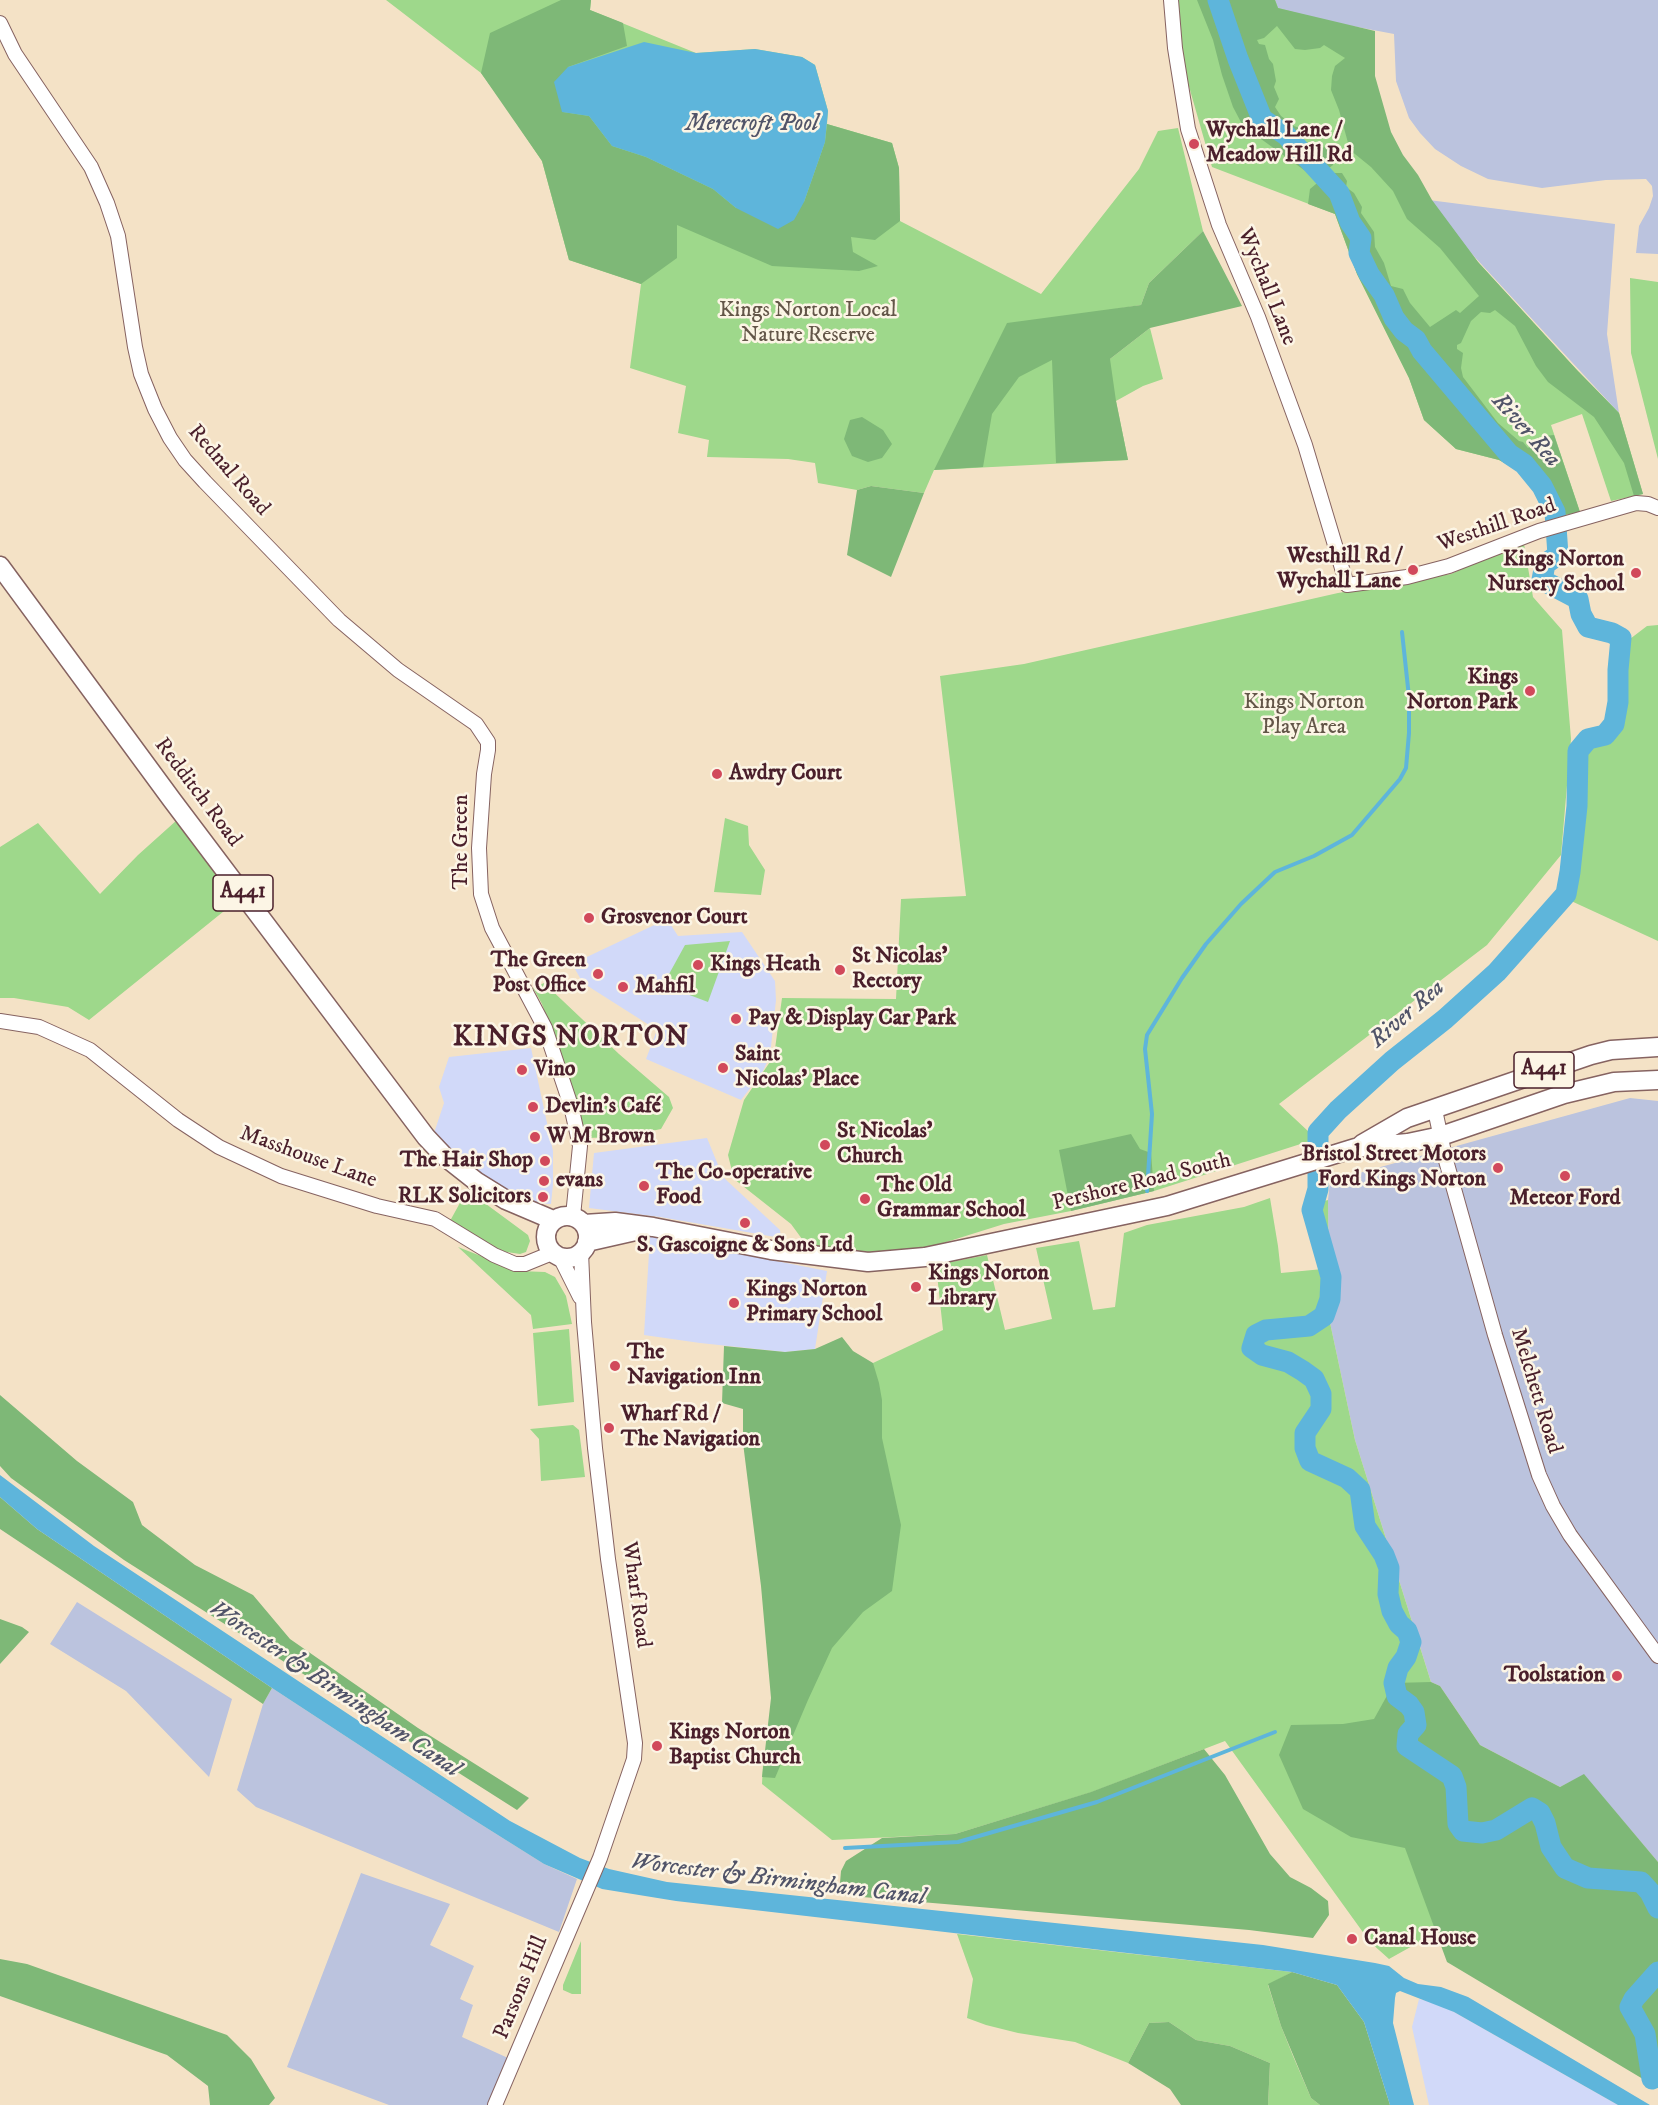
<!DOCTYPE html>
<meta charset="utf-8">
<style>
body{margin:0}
canvas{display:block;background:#f4e2c6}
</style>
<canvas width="1658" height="2105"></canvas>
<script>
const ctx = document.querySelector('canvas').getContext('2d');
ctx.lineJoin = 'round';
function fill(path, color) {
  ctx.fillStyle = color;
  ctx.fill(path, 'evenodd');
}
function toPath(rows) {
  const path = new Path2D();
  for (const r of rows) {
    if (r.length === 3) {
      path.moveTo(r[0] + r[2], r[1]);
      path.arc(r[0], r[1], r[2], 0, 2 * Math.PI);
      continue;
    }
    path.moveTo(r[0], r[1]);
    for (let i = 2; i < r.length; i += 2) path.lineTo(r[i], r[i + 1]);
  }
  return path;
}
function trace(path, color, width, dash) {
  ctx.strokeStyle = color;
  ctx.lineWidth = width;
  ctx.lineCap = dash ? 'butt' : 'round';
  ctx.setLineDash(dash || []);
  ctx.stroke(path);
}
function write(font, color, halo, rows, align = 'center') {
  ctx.font = font + ' "IM FELL DW Pica",serif';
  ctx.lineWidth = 5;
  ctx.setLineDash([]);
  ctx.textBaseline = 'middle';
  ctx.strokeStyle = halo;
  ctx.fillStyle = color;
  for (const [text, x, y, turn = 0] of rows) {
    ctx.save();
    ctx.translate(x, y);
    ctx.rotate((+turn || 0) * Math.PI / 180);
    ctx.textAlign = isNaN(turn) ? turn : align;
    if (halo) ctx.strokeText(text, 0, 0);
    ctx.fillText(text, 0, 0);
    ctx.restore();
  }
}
fill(toPath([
 [667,919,678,936,742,932,775,981,776,1000,770,1056,762,1073,741,1100,646,1059,657,1030,583,983,572,964],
 [531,1048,553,1151,553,1184,551,1204,529,1203,506,1192,461,1160,433,1136,444,1103,439,1087,449,1057],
 [707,1138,723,1177,780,1230,781,1238,660,1217,589,1208,594,1153],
 [650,1236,827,1271,815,1349,785,1352,700,1343,644,1335],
 [1419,1999,1435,2003,1454,2012,1618,2105,1429,2105,1412,2027]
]), '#d1d9f9');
fill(toPath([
 [1275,0,1658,0,1658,254,1636,253,1639,226,1649,208,1653,196,1652,186,1646,179,1606,180,1542,188,1488,179,1461,166,1435,149,1420,133,1409,118,1396,81,1394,34,1331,22,1277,8],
 [1421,199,1615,224,1607,334,1619,413],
 [1630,1098,1658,1101,1658,1862,1584,1775,1560,1787,1480,1745,1440,1686,1431,1682,1355,1440,1329,1318,1328,1200,1330,1181],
 [77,1602,232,1699,209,1777,126,1691,50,1644],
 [272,1688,466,1815,544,1864,577,1879,559,1932,256,1807,237,1790,263,1704],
 [361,1873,450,1904,430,1945,474,1966,460,1999,473,2005,462,2037,508,2058,488,2105,389,2105,287,2067]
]), '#bbc3de');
fill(toPath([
 [386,0,591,0,590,10,696,53,755,49,802,57,815,65,828,111,827,124,892,143,899,168,900,221,1041,294,1139,169,1158,131,1178,128,1203,231,1149,283,1141,305,1097,312,1110,359,1150,328,1163,379,1143,386,1116,401,1128,460,934,470,924,493,871,486,857,490,818,483,815,463,788,459,707,457,709,440,678,433,686,386,630,368,641,284,569,260,542,161,503,103,481,73],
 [1178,0,1275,0,1278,8,1331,22,1345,58,1355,101,1478,262,1576,369,1619,413,1643,494,1611,501,1582,414,1551,425,1580,512,1549,518,1525,474,1499,460,1456,449,1424,420,1409,378,1357,274,1335,214,1212,167,1184,69],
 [1630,278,1658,282,1658,459,1631,353],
 [1524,544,1533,597,1562,630,1571,739,1561,855,1487,945,1279,1104,1309,1132,1313,1140,1154,1191,1071,1211,1004,1224,924,1249,879,1255,813,1254,791,1224,734,1179,728,1155,744,1100,774,1056,782,998,896,999,901,899,966,896,940,676,1024,664,1338,593,1451,574,1512,546],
 [1658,625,1658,941,1569,900,1577,863,1586,751,1607,739,1617,728,1622,701,1623,669,1620,655,1626,642,1647,626],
 [725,818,748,826,749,845,765,870,761,895,714,892],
 [177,820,239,899,89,1020,68,1007,14,998,0,998,0,847,38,823,100,894,138,855],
 [730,941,708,1002,663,985,685,945],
 [544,983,619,1054,669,1097,673,1108,661,1129,622,1137,585,1138,578,1108,542,1004,533,988],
 [467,1190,528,1235,530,1241,526,1252,520,1254,500,1251,450,1221],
 [1270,1198,1278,1246,1281,1273,1323,1269,1312,1244,1306,1206,1328,1200,1329,1318,1355,1440,1441,1714,1484,1906,1389,1959,1370,1942,1225,1741,1092,1792,955,1834,832,1840,762,1784,763,1765,873,1363,943,1330,936,1265,987,1255,1005,1330,1052,1319,1036,1248,1079,1241,1093,1310,1115,1307,1124,1233,1147,1225,1244,1207],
 [458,1247,519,1271,545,1272,555,1277,566,1296,572,1324,533,1329,531,1315],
 [569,1329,574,1402,538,1406,533,1333],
 [573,1425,579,1430,585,1477,541,1481,539,1439,530,1429],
 [957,1934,1292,1972,1268,1985,1281,2026,1293,2056,1311,2098,1320,2105,1268,2105,1270,2063,1230,2046,1196,2040,1169,2022,1149,2023,1128,2063,1075,2042,1018,2033,986,2025,967,2018,973,1979],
 [581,1941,581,1994,572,1994,563,1990,563,1985]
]), '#9ed88b');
fill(toPath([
 [561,0,591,0,590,10,623,23,627,46,568,67,563,112,589,116,612,146,646,157,713,189,736,208,804,202,825,142,827,124,892,143,899,168,900,221,875,240,851,237,853,252,878,266,859,271,772,266,677,225,677,258,641,284,569,260,542,161,481,73,490,33],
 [1197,0,1275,0,1278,8,1375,31,1375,76,1391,132,1403,155,1418,175,1432,200,1478,262,1576,369,1619,413,1643,494,1634,496,1624,463,1594,417,1548,382,1536,366,1515,326,1495,310,1490,313,1481,312,1471,321,1461,343,1457,345,1457,349,1463,353,1461,368,1463,377,1498,423,1519,441,1523,442,1528,448,1544,436,1554,435,1580,512,1549,518,1525,474,1499,460,1456,449,1424,420,1409,378,1357,274,1335,214,1308,204,1310,189,1322,179,1304,170,1243,126,1233,107,1222,75,1213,40],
 [1277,26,1295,49,1305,50,1320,48,1324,45,1345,58,1335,66,1332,76,1331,90,1339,110,1350,150,1371,167,1393,191,1407,219,1440,248,1479,296,1460,313,1456,310,1430,327,1410,303,1403,289,1391,286,1384,263,1375,247,1374,232,1361,213,1362,207,1354,193,1346,187,1347,181,1342,173,1335,173,1330,177,1324,172,1333,165,1332,150,1328,145,1321,149,1310,149,1302,141,1304,138,1302,129,1294,126,1281,116,1275,107,1279,99,1274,87,1276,81,1273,64,1269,59,1265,45,1259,44,1257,40,1264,38],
 [1203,231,1242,306,1150,328,1110,359,1116,401,1128,460,1056,463,1052,360,1019,377,992,414,983,467,934,470,1007,323,1141,305,1149,283],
 [862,417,883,430,892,444,882,458,868,462,852,456,844,439,850,420],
 [871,486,924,493,891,577,847,555,857,490],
 [1131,1134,1140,1149,1151,1153,1154,1191,1071,1211,1059,1150],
 [842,1337,853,1351,873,1363,879,1383,882,1400,882,1438,901,1525,892,1591,863,1612,832,1648,808,1700,775,1778,762,1777,771,1698,761,1586,743,1443,743,1409,722,1403,724,1346,785,1352,815,1349],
 [0,1395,77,1461,133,1502,142,1525,195,1565,253,1595,290,1639,418,1728,529,1798,517,1810,124,1560,11,1478,0,1466],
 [0,1497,37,1529,272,1688,263,1704,0,1529],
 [0,1619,22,1627,29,1632,0,1664],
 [1431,1682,1440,1686,1480,1745,1560,1787,1584,1774,1658,1862,1658,2088,1447,1962,1405,1848,1351,1837,1303,1809,1279,1755,1291,1725,1343,1724,1374,1719,1394,1683],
 [1204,1749,1225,1775,1270,1854,1290,1877,1311,1888,1328,1901,1329,1915,1313,1938,1249,1930,839,1895,841,1871,846,1861,882,1838,955,1834,1091,1792],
 [0,1959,27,1964,227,2035,251,2059,275,2098,269,2105,210,2105,208,2086,167,2055,0,1996],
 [1292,1972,1337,1985,1364,2022,1390,2105,1320,2105,1311,2098,1281,2026,1268,1984],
 [1169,2022,1196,2040,1230,2046,1270,2063,1268,2105,1181,2105,1170,2089,1128,2063,1149,2023]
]), '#7eb877');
fill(toPath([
 [644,42,696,53,755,49,802,57,815,65,828,111,825,142,804,202,794,220,778,229,736,208,713,189,646,157,612,146,589,116,562,112,554,82,568,67],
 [0,1475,94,1546,510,1821,580,1858,609,1869,667,1882,1263,1945,1375,1963,1389,1966,1404,1978,1418,1984,1441,1987,1468,1997,1650,2105,1618,2105,1454,2012,1400,1991,1396,1993,1395,1998,1393,2023,1414,2105,1390,2105,1364,2022,1337,1985,1292,1972,676,1901,602,1889,544,1864,466,1815,272,1688,37,1529,0,1497]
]), '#5eb5db');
trace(toPath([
 [1147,1191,1152,1114,1145,1049,1147,1035,1182,978,1206,944,1241,904,1275,872,1314,856,1352,835,1400,779,1406,768,1409,733,1409,697,1402,632],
 [845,1848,958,1842,1097,1802,1275,1732]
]), '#5eb5db', 4);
trace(toPath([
 [1218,0,1238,59,1262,119,1286,135,1339,193,1350,222,1361,238,1359,253,1369,274,1384,295,1394,318,1404,331,1416,340,1422,351,1509,454,1524,464,1542,486,1555,512,1558,555,1545,564,1542,580,1578,599,1581,614,1588,627,1612,633,1621,638,1618,670,1618,702,1614,724,1605,735,1588,739,1578,751,1577,806,1570,872,1566,894,1497,972,1445,1019,1392,1061,1338,1110,1318,1132,1318,1189,1312,1210,1331,1277,1330,1299,1324,1316,1309,1326,1266,1330,1256,1335,1252,1348,1262,1355,1288,1362,1303,1371,1314,1379,1321,1394,1321,1409,1305,1433,1305,1448,1310,1461,1347,1478,1360,1490,1365,1526,1384,1555,1389,1568,1388,1594,1392,1611,1399,1624,1407,1631,1411,1642,1406,1657,1398,1668,1394,1683,1397,1696,1409,1705,1414,1712,1416,1725,1408,1734,1407,1746,1452,1776,1456,1787,1458,1824,1463,1831,1482,1833,1496,1830,1532,1808,1540,1813,1545,1823,1551,1847,1565,1868,1588,1878,1641,1882,1650,1892,1658,1908],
 [1652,2079,1645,2034,1630,2007,1634,1999,1658,1972]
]), '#5eb5db', 21);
const tertiary = toPath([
 [1171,0,1175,48,1188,129,1219,225,1258,317,1305,445,1347,585,1407,577,1449,566,1539,531,1636,503,1648,504,1658,508],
 [0,23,15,54,91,167,107,203,118,236,135,347,141,374,155,409,170,438,185,460,205,482,339,620,398,670,476,724,488,742,488,750,484,774,479,848,481,894,492,928,545,1028,571,1106,580,1146,573,1216],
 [0,1021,39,1027,90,1050,178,1120,219,1147,281,1176,377,1206,435,1219,494,1255,515,1264,525,1264,552,1253],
 [1435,1110,1445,1157,1495,1335,1539,1475,1553,1506,1570,1535,1658,1656],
 [560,1257,580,1297],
 [495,2105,600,1858,634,1759,635,1743,608,1559,595,1448,584,1322,581,1252]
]);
const trunk = toPath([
 [0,566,172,800,426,1137,444,1156,477,1182,506,1200,553,1220],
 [1362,1144,1407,1118,1591,1055,1611,1050,1658,1047],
 [567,1237,21],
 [584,1224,615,1222,653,1227,771,1250,868,1262,925,1257,1167,1206,1355,1148,1408,1143,1441,1136,1564,1094,1614,1082,1658,1080],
 [587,1242,640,1230]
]);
trace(tertiary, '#866361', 16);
trace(trunk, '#866361', 21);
trace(tertiary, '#fff', 14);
trace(trunk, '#fff', 18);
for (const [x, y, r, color] of [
 [1194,144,6,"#d1495b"],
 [1413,570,6,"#d1495b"],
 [1636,573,6,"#d1495b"],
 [1530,691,6,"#d1495b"],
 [717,774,6,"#d1495b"],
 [589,918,6,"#d1495b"],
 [698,965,6,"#d1495b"],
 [840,970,6,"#d1495b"],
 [598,974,6,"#d1495b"],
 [623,987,6,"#d1495b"],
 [736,1019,6,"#d1495b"],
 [723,1068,6,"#d1495b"],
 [522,1070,6,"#d1495b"],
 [533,1107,6,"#d1495b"],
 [535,1137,6,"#d1495b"],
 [825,1145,6,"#d1495b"],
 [545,1161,6,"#d1495b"],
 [1498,1168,6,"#d1495b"],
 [1565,1176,6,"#d1495b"],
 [544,1181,6,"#d1495b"],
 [644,1186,6,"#d1495b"],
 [543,1197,6,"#d1495b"],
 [865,1199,6,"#d1495b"],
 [745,1223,6,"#d1495b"],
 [916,1287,6,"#d1495b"],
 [734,1303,6,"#d1495b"],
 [615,1366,6,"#d1495b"],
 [609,1428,6,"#d1495b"],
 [1617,1676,6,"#d1495b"],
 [657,1746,6,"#d1495b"],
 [1352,1939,6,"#d1495b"]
]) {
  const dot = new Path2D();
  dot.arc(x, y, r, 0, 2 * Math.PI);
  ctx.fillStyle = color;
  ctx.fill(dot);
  trace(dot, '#fcf5e5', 2);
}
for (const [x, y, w] of [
 [243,893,60],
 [1544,1070,60]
]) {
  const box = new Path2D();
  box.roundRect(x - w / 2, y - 18, w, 36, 4.5);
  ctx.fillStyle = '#fcf5e5';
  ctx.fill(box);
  trace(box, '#4a1f2b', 1.5);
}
write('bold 21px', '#4a1f2b', null, [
 ["A441",243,893],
 ["A441",1544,1070]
]);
write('bold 22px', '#4a1f2b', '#fcf5e5', [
 ["Wychall Lane /",1206,131],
 ["Meadow Hill Rd",1206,156],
 ["Westhill Rd /",1401,557,"right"],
 ["Wychall Lane",1401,582,"right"],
 ["Kings Norton",1624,560,"right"],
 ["Nursery School",1624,585,"right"],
 ["Kings",1518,678,"right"],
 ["Norton Park",1518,703,"right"],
 ["Awdry Court",729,774],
 ["Grosvenor Court",601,918],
 ["St Nicolas'",852,957],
 ["Rectory",852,982],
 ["The Green",586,961,"right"],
 ["Post Office",586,986,"right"],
 ["Kings Heath",710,965],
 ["Mahfil",635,987],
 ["Pay & Display Car Park",748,1019],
 ["Saint",735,1055],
 ["Nicolas' Place",735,1080],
 ["Vino",534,1070],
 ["Devlin's Café",545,1107],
 ["St Nicolas'",837,1132],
 ["Church",837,1157],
 ["W M Brown",547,1137],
 ["Bristol Street Motors",1486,1155,"right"],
 ["Ford Kings Norton",1486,1180,"right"],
 ["The Hair Shop",533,1161,"right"],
 ["The Co-operative",656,1173],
 ["Food",656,1198],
 ["evans",556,1181],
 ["The Old",877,1186],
 ["Grammar School",877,1211],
 ["RLK Solicitors",531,1197,"right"],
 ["Meteor Ford",1565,1199,"center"],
 ["S. Gascoigne & Sons Ltd",745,1246,"center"],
 ["Kings Norton",928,1274],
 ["Library",928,1299],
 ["Kings Norton",746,1290],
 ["Primary School",746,1315],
 ["The",627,1353],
 ["Navigation Inn",627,1378],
 ["Wharf Rd /",621,1415],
 ["The Navigation",621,1440],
 ["Toolstation",1605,1676,"right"],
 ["Kings Norton",669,1733],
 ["Baptist Church",669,1758],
 ["Canal House",1364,1939]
], 'left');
write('22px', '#4a1f2b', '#fcf5e5', [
 ["Wychall Lane",1266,287,68],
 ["Rednal Road",228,471,49],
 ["Westhill Road",1497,526,-19],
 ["Redditch Road",197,793,53],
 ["The Green",462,842,-90],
 ["Masshouse Lane",308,1158,20],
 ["Pershore Road South",1142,1183,-14],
 ["Melchett Road",1535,1391,73],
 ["Wharf Road",635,1595,82],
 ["Parsons Hill",522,1988,-68]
]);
write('22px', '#635648', '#fcf5e5', [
 ["Kings Norton Local",808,311],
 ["Nature Reserve",808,336],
 ["Kings Norton",1304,703],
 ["Play Area",1304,728]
]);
write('italic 24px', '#515469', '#fcf5e5', [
 ["Merecroft Pool",752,125],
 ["River Rea",1525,431,48],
 ["River Rea",1408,1015,-41],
 ["Worcester & Birmingham Canal",334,1690,34],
 ["Worcester & Birmingham Canal",778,1881,7]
]);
ctx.letterSpacing = '1.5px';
write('bold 28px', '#4a1f2b', '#fcf5e5', [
 ["KINGS NORTON",571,1039]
]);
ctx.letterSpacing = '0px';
</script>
